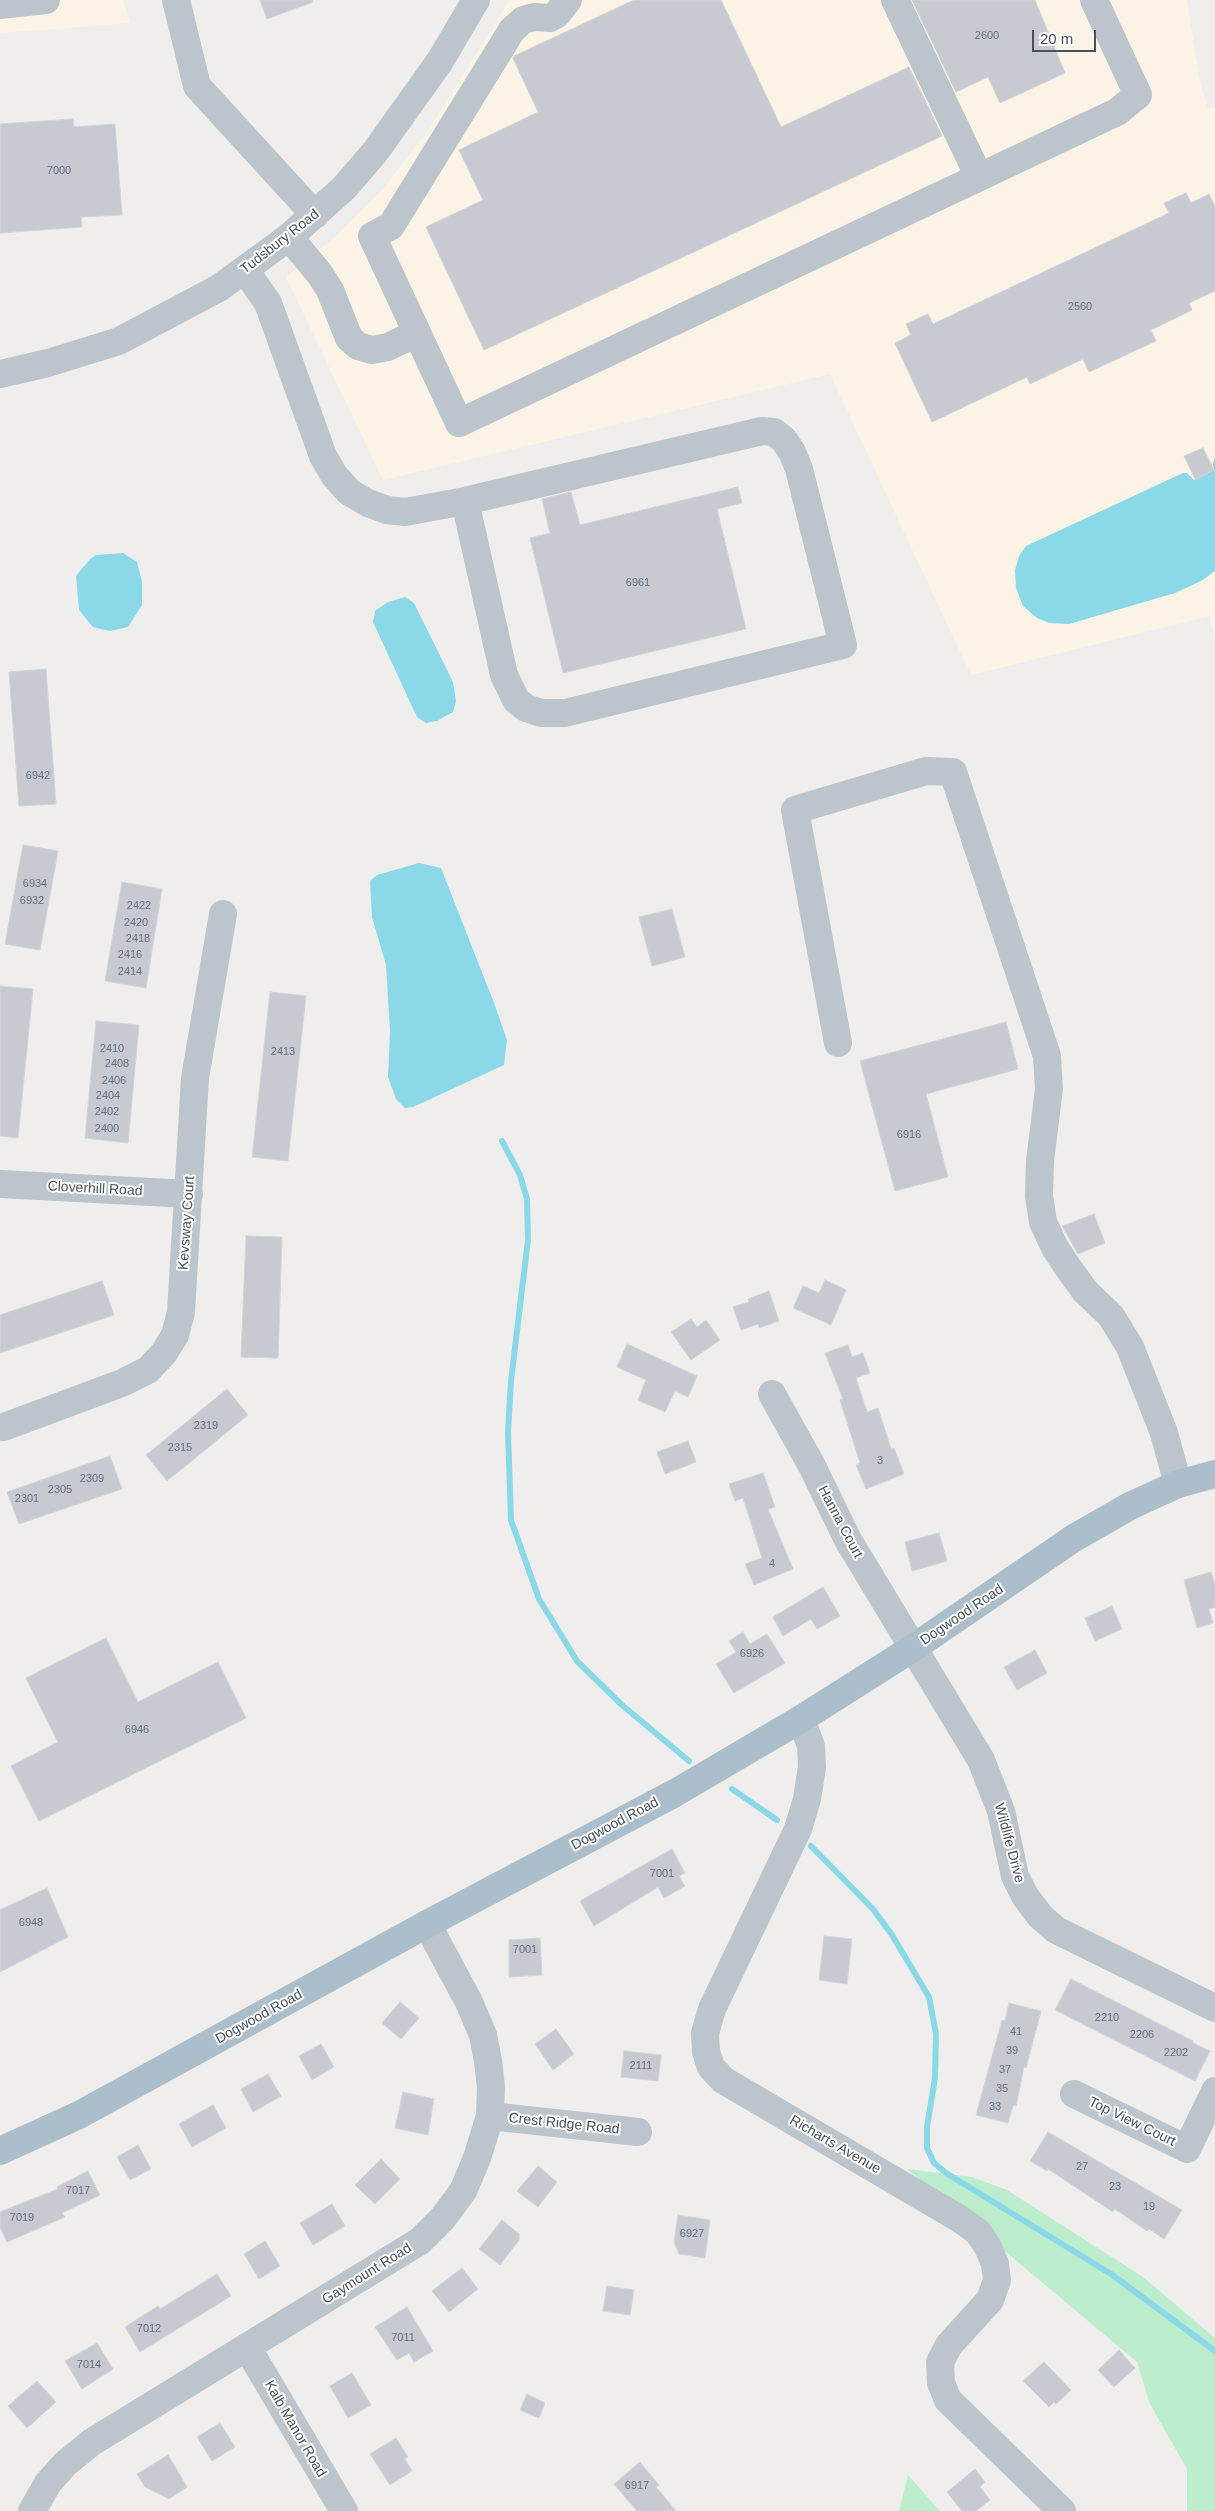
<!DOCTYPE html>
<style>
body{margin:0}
#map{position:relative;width:1215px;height:2511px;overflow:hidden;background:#f0eded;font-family:Helvetica,sans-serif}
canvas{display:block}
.scale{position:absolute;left:1032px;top:30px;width:64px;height:22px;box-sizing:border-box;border:2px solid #46515a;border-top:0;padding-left:6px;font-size:15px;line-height:18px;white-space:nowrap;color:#46515a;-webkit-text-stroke:4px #fff;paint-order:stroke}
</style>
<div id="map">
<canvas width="1215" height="2511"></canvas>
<div class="scale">20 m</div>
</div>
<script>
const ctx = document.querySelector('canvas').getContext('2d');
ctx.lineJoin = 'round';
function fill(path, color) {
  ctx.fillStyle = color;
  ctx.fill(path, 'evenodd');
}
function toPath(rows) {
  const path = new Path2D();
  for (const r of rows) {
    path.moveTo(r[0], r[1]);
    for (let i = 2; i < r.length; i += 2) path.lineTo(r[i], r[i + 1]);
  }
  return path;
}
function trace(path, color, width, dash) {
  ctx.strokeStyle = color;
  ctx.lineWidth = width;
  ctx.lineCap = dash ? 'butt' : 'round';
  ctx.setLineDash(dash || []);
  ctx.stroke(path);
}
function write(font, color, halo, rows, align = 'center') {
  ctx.font = font + ' Helvetica,sans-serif';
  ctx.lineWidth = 4;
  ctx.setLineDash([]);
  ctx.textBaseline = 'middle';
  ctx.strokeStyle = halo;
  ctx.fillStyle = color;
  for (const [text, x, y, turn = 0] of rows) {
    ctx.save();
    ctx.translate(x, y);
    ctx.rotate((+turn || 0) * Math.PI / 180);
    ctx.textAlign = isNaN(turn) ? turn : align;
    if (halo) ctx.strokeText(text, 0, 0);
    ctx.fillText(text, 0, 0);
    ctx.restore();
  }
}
fill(toPath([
 [0,0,123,0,130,23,0,33],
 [510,0,1187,0,1199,78,1208,109,1215,107,1215,638,1210,616,971,675,830,374,383,480,286,277,336,236,384,188,429,129]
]), '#fbf4e6');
fill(toPath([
 [907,2169,972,2177,1007,2190,1143,2277,1215,2338,1215,2511,1187,2511,1187,2469,1150,2404,1137,2362],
 [908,2475,938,2509,940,2511,899,2511]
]), '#bcedcd');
fill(toPath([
 [1215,458,1215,571,1201,581,1175,593,1069,624,1049,623,1037,618,1023,606,1016,588,1015,570,1019,556,1026,546,1183,473,1187,473,1194,480,1214,470,1213,463],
 [123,553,137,562,142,582,142,605,128,627,110,631,93,627,79,610,76,576,90,559,96,555],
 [405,597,414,603,453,682,456,701,453,712,437,721,426,723,417,717,373,622,375,611,388,602],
 [419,863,441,868,494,1003,507,1040,504,1065,413,1107,405,1108,396,1099,388,1077,390,1031,386,965,372,917,370,881,377,875]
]), '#8bd8e8');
trace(toPath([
 [502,1141,520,1175,527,1199,528,1240,511,1381,508,1432,511,1520,539,1599,577,1661,622,1705,689,1761],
 [732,1789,777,1820],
 [811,1846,873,1909,892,1935,929,1997,936,2034,935,2078,927,2127,927,2148,934,2163,946,2173,1111,2274,1215,2351]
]), '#8bd8e8', 6);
const building = toPath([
 [260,0,312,0,313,2,267,19,260,0],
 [634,0,721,0,781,127,909,67,942,136,484,350,426,227,483,200,459,150,538,112,513,58,514,56,634,0],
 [912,0,1035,0,1065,73,1000,103,988,77,956,92,912,0],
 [73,119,74,127,115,124,122,215,81,217,82,227,0,233,0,124,73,119],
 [1186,193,1191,203,1209,194,1215,206,1215,291,1189,303,1192,310,1151,330,1156,341,1089,372,1083,359,1030,384,1027,377,932,422,895,343,911,335,906,324,928,314,933,324,1169,213,1164,203,1186,193],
 [1203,448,1214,470,1195,479,1184,456,1203,448],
 [738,487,742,503,717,509,746,629,563,673,530,538,550,533,542,499,571,492,580,525,738,487],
 [46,669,56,804,19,806,9,672,46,669],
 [23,845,58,851,40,950,5,944,23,845],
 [122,882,162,889,146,988,105,981,122,882],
 [672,909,685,957,652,966,639,917,672,909],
 [0,986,33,989,18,1138,0,1136,0,986],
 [270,992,306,996,288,1161,252,1157,270,992],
 [96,1021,139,1025,128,1143,85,1138,96,1021],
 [1006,1022,1018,1069,926,1094,948,1177,895,1191,860,1061,1006,1022],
 [1094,1214,1105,1243,1078,1254,1062,1226,1094,1214],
 [246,1236,282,1237,278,1358,241,1357,246,1236],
 [825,1280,846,1290,831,1325,793,1308,803,1286,819,1293,825,1280],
 [102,1281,114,1315,0,1353,0,1315,102,1281],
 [769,1291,779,1321,759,1328,758,1324,741,1330,733,1307,749,1302,748,1299,769,1291],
 [691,1319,697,1327,706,1320,720,1340,691,1360,671,1332,691,1319],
 [627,1344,697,1376,688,1397,675,1391,665,1412,638,1400,646,1380,617,1367,627,1344],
 [848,1345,852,1357,863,1353,870,1373,856,1378,867,1412,878,1408,891,1449,894,1448,904,1474,866,1489,856,1465,860,1463,840,1400,843,1399,825,1353,848,1345],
 [227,1389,248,1415,167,1481,146,1455,227,1389],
 [688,1441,696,1462,665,1474,657,1452,688,1441],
 [110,1456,122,1489,19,1524,7,1492,110,1456],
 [763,1473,775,1507,768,1509,793,1569,754,1585,745,1564,762,1558,743,1498,735,1501,729,1484,763,1473],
 [939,1533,947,1561,912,1571,905,1542,939,1533],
 [1211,1572,1215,1585,1215,1607,1209,1609,1213,1623,1197,1628,1184,1580,1211,1572],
 [823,1587,840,1616,817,1629,811,1619,783,1636,773,1617,823,1587],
 [1112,1606,1122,1629,1095,1641,1085,1618,1112,1606],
 [743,1632,750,1644,767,1634,785,1663,734,1693,716,1664,736,1652,729,1641,743,1632],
 [106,1638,138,1702,218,1662,246,1718,39,1821,11,1766,58,1742,26,1678,106,1638],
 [1035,1650,1047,1673,1017,1690,1004,1667,1035,1650],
 [672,1849,685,1873,679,1876,685,1886,664,1898,658,1887,594,1926,580,1901,672,1849],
 [47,1888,68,1937,0,1972,0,1910,47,1888],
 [824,1936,852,1939,847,1984,819,1980,824,1936],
 [540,1938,542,1975,509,1977,509,1940,540,1938],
 [1071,1979,1193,2041,1193,2043,1210,2051,1195,2081,1055,2010,1071,1979],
 [400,2002,419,2018,401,2039,382,2023,400,2002],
 [1009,2003,1041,2011,1026,2068,1024,2067,1016,2106,1013,2105,1008,2123,976,2115,1002,2020,1005,2021,1009,2003],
 [556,2029,574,2054,553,2070,535,2044,556,2029],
 [321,2044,334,2067,312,2080,299,2056,321,2044],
 [624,2051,661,2055,658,2081,621,2077,624,2051],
 [268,2074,281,2096,253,2112,241,2089,268,2074],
 [403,2092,434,2099,428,2135,395,2128,403,2092],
 [213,2105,226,2128,192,2147,179,2124,213,2105],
 [1048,2132,1182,2210,1164,2239,1149,2229,1147,2231,1115,2209,1113,2212,1048,2169,1047,2171,1030,2161,1048,2132],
 [138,2145,151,2169,130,2180,117,2157,138,2145],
 [381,2159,400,2179,375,2204,355,2185,381,2159],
 [538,2166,557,2182,538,2207,517,2191,538,2166],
 [88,2171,100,2195,62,2213,65,2217,7,2242,0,2227,0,2212,58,2189,57,2187,88,2171],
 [332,2204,345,2226,313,2245,300,2223,332,2204],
 [678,2215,710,2220,705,2258,679,2254,674,2242,678,2215],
 [502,2220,519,2234,519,2240,500,2265,479,2249,502,2220],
 [265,2241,280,2266,259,2279,244,2254,265,2241],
 [462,2268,478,2289,449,2312,432,2291,462,2268],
 [217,2274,231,2296,140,2352,125,2327,158,2306,160,2309,217,2274],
 [607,2286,634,2290,630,2315,603,2311,607,2286],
 [407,2307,433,2351,414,2362,409,2353,397,2360,375,2327,407,2307],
 [97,2343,113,2369,82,2389,65,2361,97,2343],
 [1119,2350,1135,2368,1114,2387,1098,2370,1119,2350],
 [1044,2362,1071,2390,1056,2404,1054,2402,1049,2407,1023,2381,1044,2362],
 [352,2373,371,2405,348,2418,330,2386,352,2373],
 [37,2381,56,2402,27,2428,8,2406,37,2381],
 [527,2394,545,2403,539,2418,520,2410,527,2394],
 [220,2423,235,2447,212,2461,197,2437,220,2423],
 [396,2438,408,2457,405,2459,412,2471,390,2485,370,2454,396,2438],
 [168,2455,187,2487,169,2499,145,2487,137,2474,168,2455],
 [640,2462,659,2485,656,2487,676,2511,637,2511,614,2484,640,2462],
 [975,2469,985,2482,980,2487,990,2500,976,2511,962,2511,947,2492,975,2469]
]);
fill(building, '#c7cad0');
trace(building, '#d1d4d9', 1);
trace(toPath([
 [176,0,197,86,315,215],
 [568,0,557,14,550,18,534,17,523,20,512,30,391,226,372,236,459,423,1117,112,1138,95,1094,0],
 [895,0,979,177],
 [0,5,46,0],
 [289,237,319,273,330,290,349,338,358,346,372,350,388,347,417,333],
 [245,270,268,303,323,456,334,475,349,492,368,503,387,510,405,512,465,501,504,675,516,700,526,708,541,713,565,713,843,645,799,469,792,452,784,440,774,432,762,431,465,501],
 [0,374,48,363,119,341,219,288,289,237,344,188,375,152,440,61,476,0],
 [838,1043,795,810,926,771,953,772,1047,1056,1049,1089,1040,1161,1039,1196,1043,1222,1055,1248,1069,1269,1085,1291,1111,1316,1130,1347,1164,1433,1178,1484],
 [0,1184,189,1194],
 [772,1394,812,1466,848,1540,981,1760,1001,1811,1015,1876,1025,1896,1040,1916,1056,1930,1215,2008],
 [4,1427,122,1383,148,1370,164,1353,175,1335,181,1312,195,1078,223,914],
 [801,1719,811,1746,812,1767,807,1799,798,1829,712,2009,705,2033,706,2052,711,2067,723,2080,960,2219,978,2232,988,2247,995,2264,997,2280,990,2300,949,2345,940,2362,941,2383,948,2400,1062,2511],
 [1074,2094,1187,2149,1215,2091],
 [490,2116,638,2132],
 [247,2347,344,2511],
 [32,2511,48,2483,65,2464,92,2442,420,2241,443,2218,463,2191,477,2158,490,2116,491,2087,488,2061,483,2035,469,2002,427,1924]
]), '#bcc5cc', 28);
trace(toPath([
 [0,2151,79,2115,427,1924,675,1793,801,1719,913,1648,1074,1538,1130,1506,1178,1484,1215,1474]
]), '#adbecb', 28);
write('11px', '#666f78', null, [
 ["2600",987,36],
 ["7000",59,171],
 ["2560",1080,307],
 ["6961",638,583],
 ["6942",38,776],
 ["6934",35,884],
 ["6932",32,901],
 ["2422",139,906],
 ["2420",136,923],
 ["2418",138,939],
 ["2416",130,955],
 ["2414",130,972],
 ["2410",112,1049],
 ["2413",283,1052],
 ["2408",117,1064],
 ["2406",114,1081],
 ["2404",108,1096],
 ["2402",107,1112],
 ["2400",107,1129],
 ["6916",909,1135],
 ["2319",206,1426],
 ["2315",180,1448],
 ["3",880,1461],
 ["2309",92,1479],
 ["2305",60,1490],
 ["2301",27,1499],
 ["4",772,1564],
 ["6926",752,1654],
 ["6946",137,1730],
 ["7001",662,1874],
 ["6948",31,1923],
 ["7001",525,1950],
 ["2210",1107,2018],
 ["41",1016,2032],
 ["2206",1142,2035],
 ["39",1012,2051],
 ["2202",1176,2053],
 ["2111",641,2066],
 ["37",1005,2070],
 ["35",1002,2089],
 ["33",995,2107],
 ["27",1082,2167],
 ["23",1115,2187],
 ["7017",78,2191],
 ["19",1149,2207],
 ["7019",22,2218],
 ["6927",692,2234],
 ["7012",149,2329],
 ["7011",403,2338],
 ["7014",89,2365],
 ["6917",637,2486]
]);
write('14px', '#46515a', '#fff', [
 ["Tudsbury Road",280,242,-38],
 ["Cloverhill Road",95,1189,3],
 ["Kevsway Court",187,1223,-86],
 ["Hanna Court",840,1522,62],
 ["Dogwood Road",962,1615,-34],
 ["Dogwood Road",615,1824,-28],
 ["Wildlife Drive",1009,1843,75],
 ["Dogwood Road",259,2017,-29],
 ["Top View Court",1132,2122,26],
 ["Crest Ridge Road",564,2124,6],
 ["Richarts Avenue",835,2145,30],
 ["Gaymount Road",367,2274,-32],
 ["Kalb Manor Road",295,2429,60]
]);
</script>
